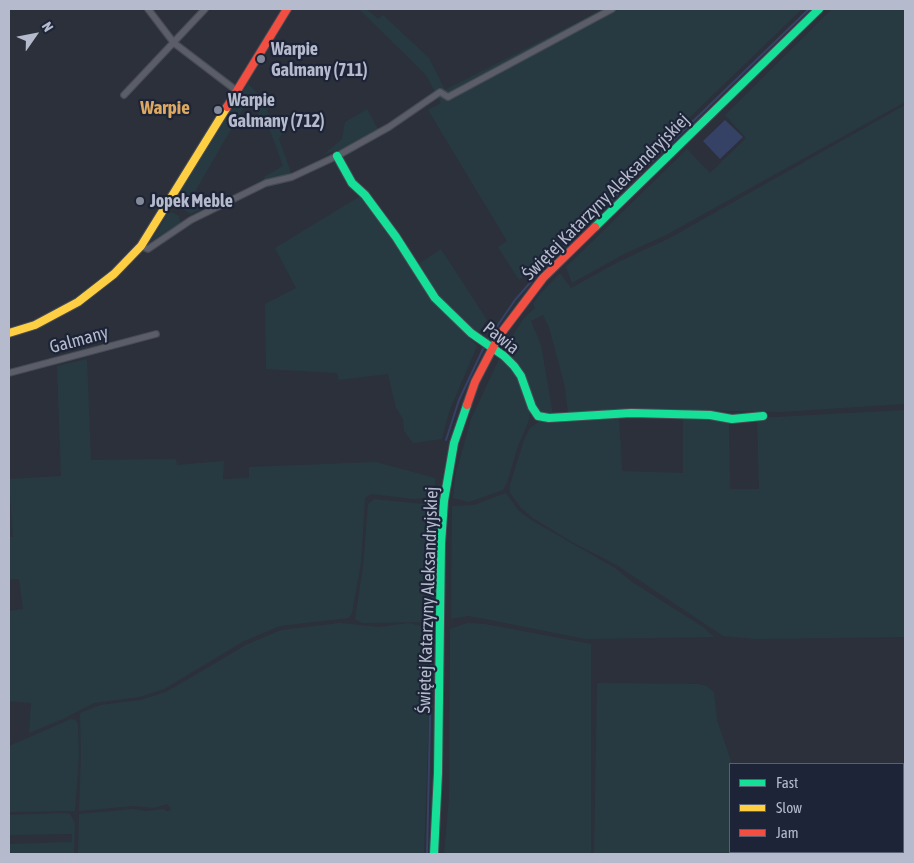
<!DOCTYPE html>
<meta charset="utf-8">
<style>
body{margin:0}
#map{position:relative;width:914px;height:863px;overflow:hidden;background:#2b303b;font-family:"Asap Condensed",sans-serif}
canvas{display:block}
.frame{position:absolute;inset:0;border:10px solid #b5bacc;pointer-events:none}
.legend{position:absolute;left:729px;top:763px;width:175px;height:90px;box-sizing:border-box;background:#1d2437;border:1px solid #5a6073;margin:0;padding:6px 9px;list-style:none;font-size:15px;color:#b5bacc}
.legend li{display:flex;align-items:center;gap:10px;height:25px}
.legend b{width:25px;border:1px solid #5a6073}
.north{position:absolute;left:10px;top:10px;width:50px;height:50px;-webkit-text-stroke:4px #1d2437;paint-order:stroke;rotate:57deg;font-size:14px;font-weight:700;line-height:20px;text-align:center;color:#b5bacc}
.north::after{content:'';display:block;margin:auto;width:18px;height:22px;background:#b5bacc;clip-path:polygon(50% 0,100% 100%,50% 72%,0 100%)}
</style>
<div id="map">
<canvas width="914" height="863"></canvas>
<div class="frame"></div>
<ul class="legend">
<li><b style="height:6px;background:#16e098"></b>Fast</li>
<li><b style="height:6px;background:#ffcf43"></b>Slow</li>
<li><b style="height:6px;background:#f24e42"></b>Jam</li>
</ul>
<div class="north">N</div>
</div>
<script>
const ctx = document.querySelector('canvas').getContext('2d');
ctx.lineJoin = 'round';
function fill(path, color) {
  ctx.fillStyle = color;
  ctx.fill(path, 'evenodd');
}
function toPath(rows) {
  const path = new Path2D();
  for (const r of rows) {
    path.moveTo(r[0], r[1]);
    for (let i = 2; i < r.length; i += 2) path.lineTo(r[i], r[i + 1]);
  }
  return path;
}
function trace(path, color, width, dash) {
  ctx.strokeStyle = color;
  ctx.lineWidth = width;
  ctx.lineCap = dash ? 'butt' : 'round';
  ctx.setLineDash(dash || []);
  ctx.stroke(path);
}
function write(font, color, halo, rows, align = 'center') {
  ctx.font = font + ' "Asap Condensed",sans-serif';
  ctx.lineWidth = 4.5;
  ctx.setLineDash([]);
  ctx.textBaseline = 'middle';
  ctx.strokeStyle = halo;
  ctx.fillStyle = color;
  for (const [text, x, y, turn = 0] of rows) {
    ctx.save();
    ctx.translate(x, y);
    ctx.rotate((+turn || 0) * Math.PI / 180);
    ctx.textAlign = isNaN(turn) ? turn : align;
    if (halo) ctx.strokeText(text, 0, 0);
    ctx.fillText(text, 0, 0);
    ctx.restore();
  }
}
fill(toPath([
 [359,9,366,9,378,19,383,15,429,58,445,90,603,9,802,9,554,248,533,263,533,266,519,280,498,247,507,241,428,110,441,103,426,75],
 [832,9,905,9,905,102,666,235,626,253,572,283,566,267,687,149,710,173,746,138,725,115],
 [248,84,269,104,267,112,285,129,279,139,291,173,265,181,264,177,283,166,271,133,260,116,247,102,193,195,200,204,207,206,191,214,181,208,178,204,178,196],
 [905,105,905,404,781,412,640,409,568,414,565,387,549,327,543,315,531,321,541,345,553,415,537,413,521,372,504,349,524,318,535,308,533,304,538,296,560,273,571,288,620,261,668,239],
 [367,109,378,129,342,149,324,154,342,139,345,122],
 [362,195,430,297,477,346,449,412,442,439,413,443,404,431,403,419,396,408,388,374,339,380,337,373,266,369,265,304,296,288,275,248],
 [172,212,179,216,180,223,151,241,168,214],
 [441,249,487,320,478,333,476,333,438,296,418,264],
 [87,359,91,460,176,459,177,465,224,461,223,479,249,478,249,467,376,462,435,478,435,497,413,499,371,494,365,498,361,563,352,613,349,618,280,626,244,641,164,689,139,697,94,703,63,719,29,733,31,703,9,701,9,611,23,609,19,579,9,579,9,537,13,537,9,479,61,476,57,366],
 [499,359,519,377,526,391,530,412,529,420,518,446,507,483,503,490,469,502,453,498,455,477,471,419],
 [905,410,905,637,755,639,723,636,615,564,572,542,533,518,521,508,510,493,510,485,524,440,530,428,541,420,619,417,622,471,683,473,683,418,722,419,729,424,730,489,759,489,757,418],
 [506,493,518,510,531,520,615,568,632,582,703,627,714,637,585,639,480,618,468,616,451,619,452,506,474,505],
 [374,499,432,505,430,622,362,623,355,619,363,567,368,504],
 [340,623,378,627,409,623,429,628,429,715,424,854,78,854,79,814,133,809,146,811,164,809,166,811,170,811,171,808,167,804,154,808,133,806,79,811,81,755,80,713,100,705,140,700,166,692,246,645,281,630],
 [467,623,485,624,591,644,591,854,444,854,449,798,450,629],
 [597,683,698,684,707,686,714,692,717,720,732,764,730,764,730,852,750,852,750,854,594,854],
 [71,719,76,720,78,725,79,755,75,811,9,812,9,746],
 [65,813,70,814,75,823,74,854,9,854,9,844,72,842,72,834,9,835,9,815]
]), '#273a42');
fill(toPath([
 [725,120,743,137,720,159,703,141]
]), '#354266');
trace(toPath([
 [558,252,809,9],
 [489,338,515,300,549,261],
 [446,440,459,400,483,349],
 [432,618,435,506],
 [427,854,432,631]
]), '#354266', 2);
const street = toPath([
 [148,9,174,43,237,91],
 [124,95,205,9],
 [141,246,148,249,191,220,266,183,292,177,337,156,389,127,440,92,448,97,612,9],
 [9,373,156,334]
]);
const fast = toPath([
 [337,156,352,183,365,195,396,237,435,298,471,333,504,356,514,366,521,376,532,407,538,416,549,418,631,413,710,415,732,419,763,416],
 [595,227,819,9],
 [434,854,438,773,441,544,444,501,454,443,467,405]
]);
const slow = toPath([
 [9,333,35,325,78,302,114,274,141,246,227,107]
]);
const jam = toPath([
 [227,107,287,9],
 [467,405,475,382,499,336,543,278,595,227]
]);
trace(street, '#474b54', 8);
trace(fast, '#474b54', 10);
trace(slow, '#474b54', 10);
trace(jam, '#474b54', 10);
trace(street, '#5b5e69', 5.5);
trace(fast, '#16e098', 8);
trace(slow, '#ffcf43', 8);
trace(jam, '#f24e42', 8);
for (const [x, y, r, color] of [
 [261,59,5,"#858a99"],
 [218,110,5,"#858a99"],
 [140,201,5,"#858a99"]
]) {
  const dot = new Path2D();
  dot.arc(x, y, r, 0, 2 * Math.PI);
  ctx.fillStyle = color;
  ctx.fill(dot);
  trace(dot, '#1d2437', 2);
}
write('bold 18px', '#b5bacc', '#1d2437', [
 ["Warpie",271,49],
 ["Galmany (711)",271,70],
 ["Warpie",228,100],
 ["Galmany (712)",228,121],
 ["Jopek Meble",150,201]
], 'left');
write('18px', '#b5bacc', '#1d2437', [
 ["Świętej Katarzyny Aleksandryjskiej",606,197,-45],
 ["Pawia",501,338,38],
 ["Galmany",79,340,-15],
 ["Świętej Katarzyny Aleksandryjskiej",428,600,-88]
]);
write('bold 19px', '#dda85f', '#1d2437', [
 ["Warpie",165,108]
]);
</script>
